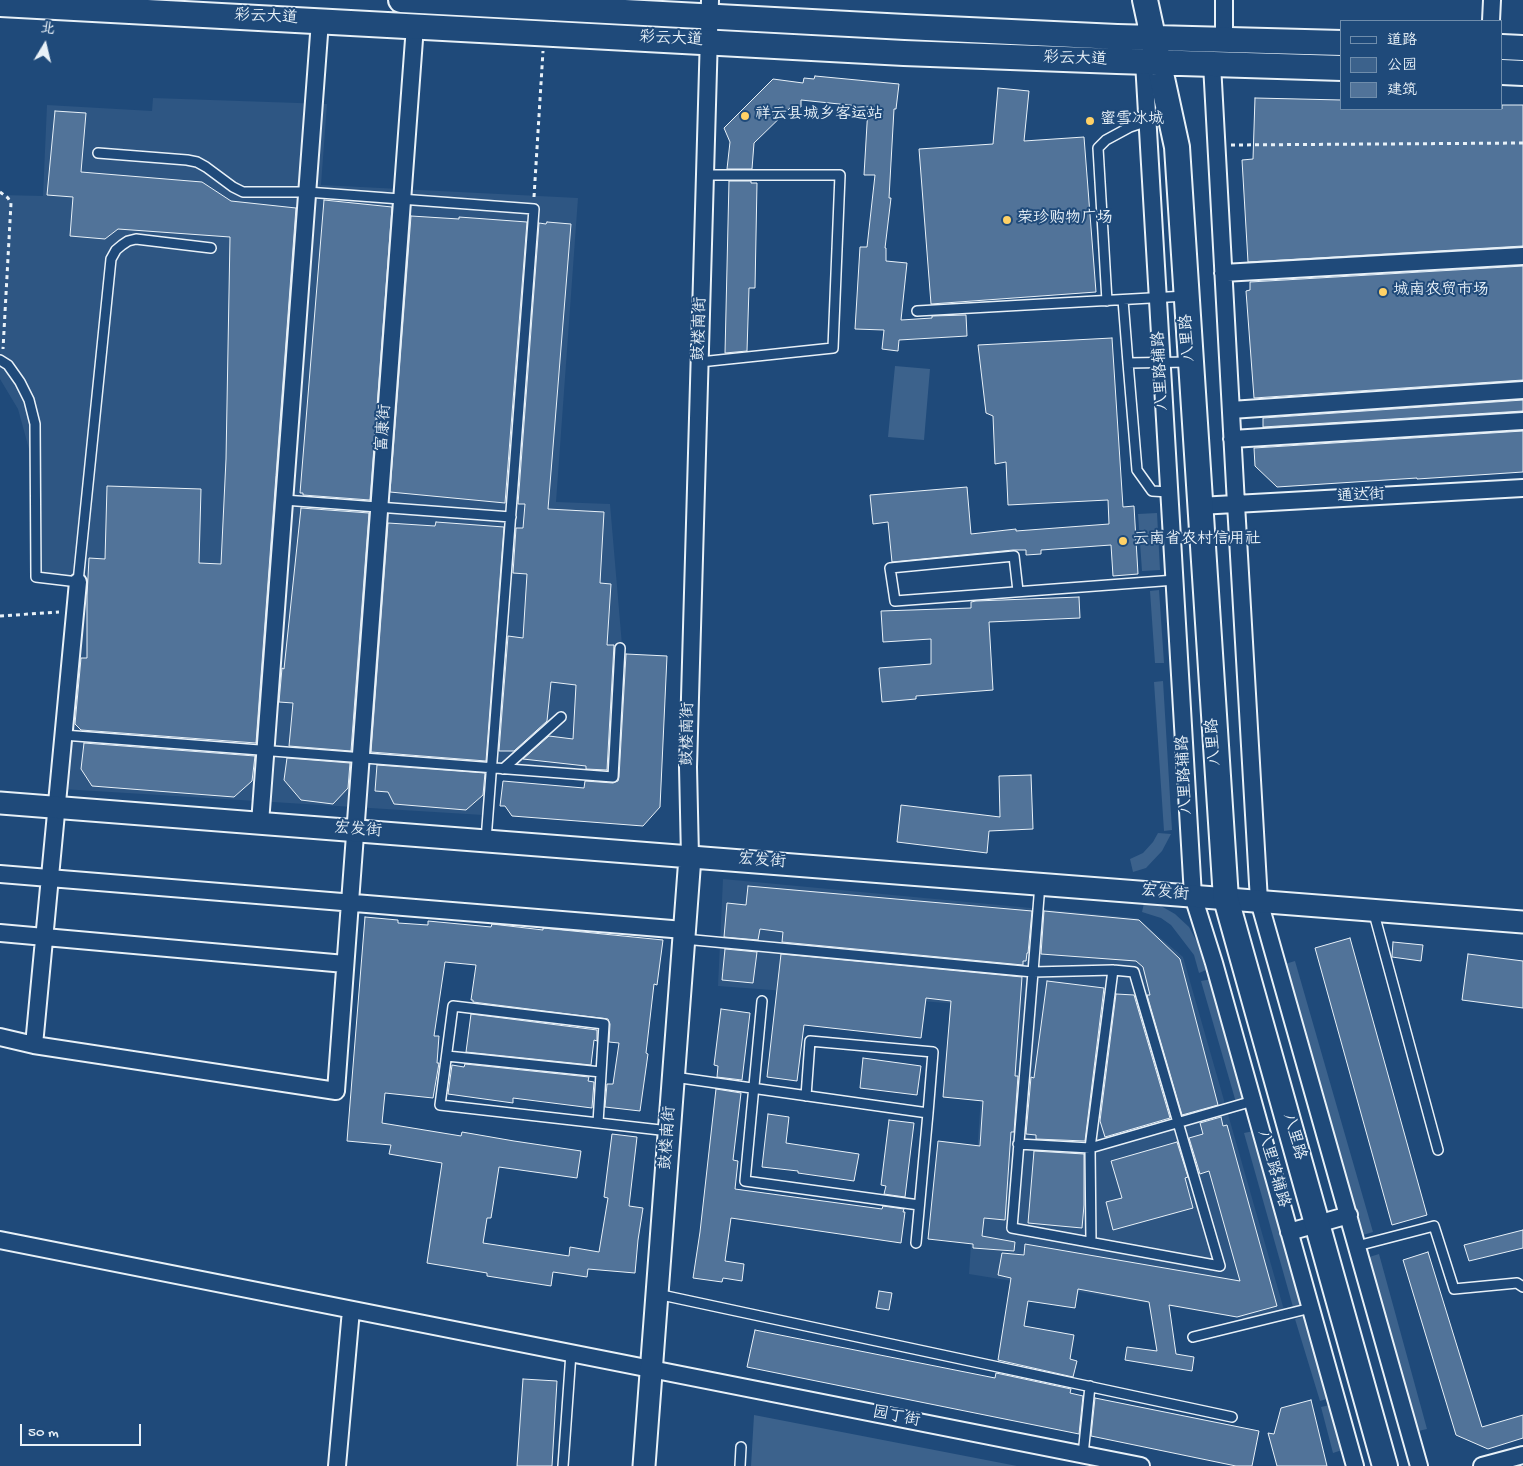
<!DOCTYPE html>
<meta charset="utf-8">
<style>
body{margin:0}
#map{position:relative;width:1523px;height:1466px;overflow:hidden;background:#1f4a7a;font-family:"Gochi Hand","LXGW WenKai TC",sans-serif}
canvas{display:block}
.legend{position:absolute;left:1340px;top:20px;width:162px;height:90px;box-sizing:border-box;background:#1f4a7a;border:1px solid #6f8dac;margin:0;padding:6px 9px;list-style:none;font-size:15px;color:#e8f1f8}
.legend li{display:flex;align-items:center;gap:10px;height:25px}
.legend b{width:25px;border:1px solid #6f8dac}
.north{position:absolute;left:20px;top:20px;width:50px;height:50px;-webkit-text-stroke:4px #1f4a7a;paint-order:stroke;rotate:9deg;font-size:14px;font-weight:700;line-height:20px;text-align:center;color:#e8f1f8}
.north::after{content:'';display:block;margin:auto;width:18px;height:22px;background:#e8f1f8;clip-path:polygon(50% 0,100% 100%,50% 72%,0 100%)}
.scale{position:absolute;left:20px;top:1424px;width:121px;height:22px;box-sizing:border-box;border:2px solid #e8f1f8;border-top:0;padding-left:6px;font-size:15px;line-height:18px;white-space:nowrap;color:#e8f1f8;-webkit-text-stroke:4px #1f4a7a;paint-order:stroke}
</style>
<div id="map">
<canvas width="1523" height="1466"></canvas>
<ul class="legend">
<li><b style="height:6px;background:#1f4a7a"></b>道路</li>
<li><b style="height:14px;background:#3c628c"></b>公园</li>
<li><b style="height:14px;background:#517399"></b>建筑</li>
</ul>
<div class="north">北</div>
<div class="scale">50 m</div>
</div>
<script>
const ctx = document.querySelector('canvas').getContext('2d');
ctx.lineJoin = 'round';
function fill(path, color) {
  ctx.fillStyle = color;
  ctx.fill(path, 'evenodd');
}
function toPath(rows) {
  const path = new Path2D();
  for (const r of rows) {
    path.moveTo(r[0], r[1]);
    for (let i = 2; i < r.length; i += 2) path.lineTo(r[i], r[i + 1]);
  }
  return path;
}
function trace(path, color, width, dash) {
  ctx.strokeStyle = color;
  ctx.lineWidth = width;
  ctx.lineCap = dash ? 'butt' : 'round';
  ctx.setLineDash(dash || []);
  ctx.stroke(path);
}
function write(font, color, halo, rows, align = 'center') {
  ctx.font = font + ' "Gochi Hand","LXGW WenKai TC",sans-serif';
  ctx.lineWidth = 4;
  ctx.setLineDash([]);
  ctx.textBaseline = 'middle';
  ctx.strokeStyle = halo;
  ctx.fillStyle = color;
  for (const [text, x, y, turn = 0] of rows) {
    ctx.save();
    ctx.translate(x, y);
    ctx.rotate((+turn || 0) * Math.PI / 180);
    ctx.textAlign = isNaN(turn) ? turn : align;
    if (halo) ctx.strokeText(text, 0, 0);
    ctx.fillText(text, 0, 0);
    ctx.restore();
  }
}
fill(toPath([
 [153,98,327,104,321,185,578,198,556,502,610,504,622,645,615,783,489,774,483,815,62,789,81,586,31,580,29,449,18,409,0,379,0,195,43,196,47,105,152,111],
 [723,879,1137,918,1183,957,1284,1310,1259,1321,969,1274,987,1006,718,986]
]), '#2e5683');
fill(toPath([
 [895,366,930,369,924,440,888,437],
 [1157,513,1160,570,1142,571,1138,514],
 [1159,590,1164,663,1155,663,1150,591],
 [1163,681,1172,830,1164,831,1154,682],
 [1158,833,1171,834,1162,851,1146,868,1133,872,1130,859,1143,853,1153,842],
 [1144,903,1161,906,1175,914,1189,927,1197,942,1206,970,1199,973,1194,955,1171,925,1161,918,1142,912],
 [1295,961,1373,1232,1363,1235,1285,964],
 [1212,979,1247,1103,1237,1106,1201,981],
 [1254,1131,1303,1304,1293,1307,1244,1133],
 [1379,1254,1427,1429,1414,1432,1366,1258],
 [1305,1316,1330,1398,1320,1401,1295,1319],
 [1330,1405,1342,1450,1333,1453,1321,1407],
 [754,1415,1017,1466,751,1466]
]), '#3c628c');
const building = toPath([
 [815,76,899,84,896,109,894,109,889,198,891,198,885,248,886,248,886,261,907,263,901,320,932,318,932,316,966,315,967,336,899,340,898,351,882,349,884,330,855,329,860,247,867,247,875,175,864,175,868,107,801,100,801,107,792,106,754,143,752,169,727,169,730,142,724,128,773,79,803,83,804,78,814,79,815,76],
 [998,88,1029,91,1024,141,1084,137,1096,292,931,304,919,149,993,144,998,88],
 [1255,98,1342,100,1342,109,1502,109,1502,105,1523,105,1523,246,1248,262,1242,160,1253,159,1255,98],
 [55,111,86,113,81,172,202,182,231,201,296,208,256,743,81,730,75,724,81,658,87,658,87,596,89,558,105,559,107,486,201,489,199,563,221,564,226,459,230,237,118,229,105,239,70,236,73,197,47,195,55,111],
 [729,181,751,181,751,183,757,183,755,288,749,288,747,351,725,353,729,181],
 [324,200,392,207,370,500,303,495,303,493,300,493,324,200],
 [411,216,459,219,459,217,527,222,505,503,390,492,411,216],
 [547,222,571,224,548,509,604,512,600,583,611,584,607,645,614,645,607,770,586,769,586,766,523,759,549,736,573,739,576,685,551,682,547,721,514,751,499,751,508,636,523,638,527,574,513,573,516,528,523,528,525,504,518,504,539,223,546,224,547,222],
 [1523,266,1523,380,1254,398,1246,291,1250,290,1250,282,1523,266],
 [1112,338,1123,507,1134,506,1138,574,1113,576,1111,545,1041,550,1041,554,1026,555,1026,550,1013,550,892,562,888,522,873,524,870,495,967,487,971,534,1016,529,1016,531,1109,524,1108,500,1008,505,1006,462,995,464,993,416,986,413,978,345,1112,338],
 [1523,400,1523,411,1263,427,1263,418,1523,400],
 [1523,431,1523,472,1417,479,1417,478,1277,487,1255,466,1254,448,1523,431],
 [301,508,369,513,351,751,289,746,293,703,279,702,282,668,284,669,301,508],
 [436,522,504,527,486,761,371,752,388,523,435,526,436,522],
 [1079,597,1080,618,989,622,993,690,916,696,916,699,882,702,879,668,931,664,931,639,883,642,881,611,971,608,971,602,976,601,1079,597],
 [626,654,667,656,660,807,643,826,512,816,505,806,500,806,503,781,584,788,585,781,613,783,618,781,619,777,626,654],
 [84,743,255,756,252,781,234,797,92,786,81,769,84,743],
 [287,758,350,763,348,788,333,804,301,800,284,780,287,758],
 [377,765,485,773,483,795,466,810,394,804,388,792,375,791,377,765],
 [1031,775,1033,829,989,831,987,853,897,842,901,805,1000,817,999,776,1031,775],
 [748,886,1032,911,1028,953,1027,953,1026,961,1023,961,1023,965,782,942,783,932,760,929,758,940,724,937,727,903,746,905,748,886],
 [1044,911,1139,920,1180,959,1218,1105,1182,1115,1147,995,1150,995,1143,967,1136,961,1041,954,1044,911],
 [365,917,398,920,398,923,428,925,428,921,491,927,492,924,543,930,543,928,663,940,657,985,654,984,646,1053,648,1054,640,1111,605,1107,607,1084,613,1084,619,1043,609,1042,610,1024,608,1019,473,1002,473,1000,471,1000,476,965,445,962,434,1036,439,1036,437,1063,439,1063,433,1098,385,1093,382,1123,461,1136,462,1132,514,1141,581,1151,577,1178,499,1167,491,1218,487,1218,483,1243,569,1256,570,1247,599,1252,608,1198,604,1197,612,1134,637,1137,629,1206,643,1208,638,1240,635,1273,588,1269,587,1277,553,1272,551,1286,487,1276,487,1273,427,1263,442,1163,389,1154,391,1145,347,1141,365,917],
 [1350,938,1427,1215,1392,1225,1315,948,1350,938],
 [1393,942,1423,945,1421,961,1392,957,1393,942],
 [725,949,757,952,753,983,722,980,725,949],
 [781,954,1022,977,1015,1076,1018,1076,1014,1132,1011,1132,1005,1220,984,1218,982,1236,1015,1242,1014,1251,973,1248,973,1244,928,1239,938,1141,980,1146,983,1101,943,1097,951,1001,926,998,921,1038,804,1025,797,1081,767,1077,781,954],
 [1468,954,1523,961,1523,1008,1462,1000,1468,954],
 [1047,981,1104,988,1085,1141,1036,1139,1036,1135,1026,1134,1031,1077,1034,1078,1047,981],
 [1116,994,1134,995,1170,1118,1105,1137,1100,1121,1116,994],
 [721,1009,750,1013,742,1080,717,1077,718,1066,714,1065,721,1009],
 [471,1014,597,1030,597,1041,594,1040,591,1065,466,1052,471,1014],
 [863,1058,921,1066,917,1095,860,1088,863,1058],
 [465,1064,589,1077,588,1081,594,1082,592,1108,513,1098,513,1103,448,1094,452,1065,464,1067,465,1064],
 [716,1089,741,1093,733,1160,738,1161,735,1189,882,1209,883,1206,904,1209,903,1212,905,1212,901,1243,731,1218,725,1261,744,1264,742,1281,723,1278,722,1282,693,1278,700,1232,716,1089],
 [768,1114,789,1117,786,1143,859,1154,854,1181,798,1173,798,1171,762,1167,768,1114],
 [1221,1117,1223,1126,1227,1125,1277,1306,1237,1317,1169,1305,1176,1354,1194,1357,1192,1371,1125,1360,1127,1347,1157,1351,1149,1302,1078,1289,1075,1308,1028,1301,1024,1326,1074,1335,1070,1359,1077,1361,1073,1377,998,1360,1011,1278,998,1275,1002,1253,1024,1255,1025,1244,1240,1281,1209,1171,1200,1174,1189,1138,1203,1134,1200,1123,1221,1117],
 [889,1120,914,1123,905,1197,884,1194,886,1186,881,1185,889,1120],
 [1177,1142,1188,1177,1185,1178,1193,1208,1113,1230,1106,1202,1122,1198,1111,1161,1177,1142],
 [1034,1151,1084,1154,1084,1205,1082,1228,1028,1223,1034,1151],
 [1523,1230,1523,1248,1469,1261,1464,1245,1523,1230],
 [1428,1252,1482,1427,1523,1415,1523,1438,1488,1449,1456,1435,1403,1260,1428,1252],
 [879,1291,892,1293,889,1310,876,1308,879,1291],
 [755,1330,995,1378,996,1373,1071,1389,1070,1393,1083,1396,1079,1434,747,1367,755,1330],
 [523,1379,557,1381,552,1466,517,1466,523,1379],
 [1095,1398,1259,1431,1252,1466,1236,1466,1091,1436,1095,1398],
 [1311,1400,1327,1466,1277,1466,1268,1433,1274,1434,1281,1408,1311,1400]
]);
fill(building, '#517399');
trace(building, '#e8f1f8', 1);
const service = toPath([
 [98,153,187,160,197,162,206,167,233,187,243,192,307,192,534,209,486,840],
 [1123,300,1128,363],
 [1107,301,1098,148,1106,140,1130,127,1148,121],
 [917,311,1186,296],
 [0,360,8,365,20,382,29,400,35,424,36,577,78,582,111,259,116,250,122,245,128,241,136,239,211,248],
 [700,362,833,348,840,175,705,175],
 [1169,492,1152,491,1137,470,1128,363,1189,362],
 [284,500,511,517],
 [1172,539,1201,538],
 [1018,591,1014,556,890,568,895,601,1175,580],
 [63,735,613,777,620,648],
 [503,769,561,717],
 [1373,910,1438,1150],
 [684,939,1033,972,1113,970,1134,972,1220,1266,1012,1228,1033,972,1040,884],
 [762,1001,745,1181,919,1205],
 [447,1056,601,1072],
 [674,1077,928,1113,916,1243],
 [806,1096,810,1041,933,1052,928,1113],
 [598,1123,604,1024,453,1006,440,1105,669,1131],
 [1018,1144,1090,1148,1253,1101],
 [1091,1242,1090,1148,1113,970],
 [1357,1246,1434,1226,1454,1289,1517,1283,1523,1287],
 [657,1294,1232,1417],
 [1193,1337,1311,1308],
 [1083,1455,1090,1386],
 [563,1466,571,1353],
 [740,1466,741,1447]
]);
const minor = toPath([
 [1491,21,1492,0],
 [1224,40,1224,0],
 [1144,62,1193,896,1214,963,1355,1466],
 [1212,64,1236,504,1259,901,1419,1466],
 [1223,273,1523,256],
 [1231,410,1523,390],
 [1232,439,1523,421],
 [1199,506,1523,488],
 [260,823,320,21],
 [690,857,688,767,710,0],
 [0,874,684,930],
 [0,933,345,964],
 [0,1037,34,1045,336,1091,415,26],
 [34,1045,78,582],
 [1289,1232,1349,1215],
 [0,1240,1141,1466],
 [337,1466,351,1310],
 [1482,1466,1523,1455]
]);
const tertiary = toPath([
 [0,803,1523,922],
 [644,1466,690,857]
]);
const secondary = toPath([
 [401,0,905,27,1117,37,1342,43],
 [1145,0,1177,147,1226,899,1385,1466],
 [0,4,904,53,1117,61,1342,68],
 [1502,47,1523,48],
 [1502,72,1523,73]
]);
trace(service, '#e8f1f8', 12);
trace(minor, '#e8f1f8', 20);
trace(tertiary, '#e8f1f8', 25);
trace(secondary, '#e8f1f8', 28);
trace(toPath([
 [1231,145,1523,143],
 [0,192,8,198,11,203,3,349],
 [534,197,543,51],
 [0,616,59,612]
]), '#e8f1f8', 3, [4, 4]);
trace(service, '#1f4a7a', 9);
trace(minor, '#1f4a7a', 16);
trace(tertiary, '#1f4a7a', 21);
trace(secondary, '#1f4a7a', 24);
for (const [x, y, r, color] of [
 [745,116,5,"#ffd166"],
 [1090,121,5,"#ffd166"],
 [1007,220,5,"#ffd166"],
 [1383,292,5,"#ffd166"],
 [1123,541,5,"#ffd166"]
]) {
  const dot = new Path2D();
  dot.arc(x, y, r, 0, 2 * Math.PI);
  ctx.fillStyle = color;
  ctx.fill(dot);
  trace(dot, '#1f4a7a', 2);
}
write('16px', '#e8f1f8', '#1f4a7a', [
 ["彩云大道",266,18,3],
 ["彩云大道",671,40,3],
 ["彩云大道",1075,60,2],
 ["鼓楼南街",701,329,-88],
 ["八里路",1189,338,-94],
 ["八里路辅路",1162,371,-93],
 ["富康街",385,428,-86],
 ["通达街",1361,497,-3],
 ["鼓楼南街",689,734,-89],
 ["八里路",1215,742,-94],
 ["八里路辅路",1186,775,-93],
 ["宏发街",358,831,4],
 ["宏发街",762,862,4],
 ["宏发街",1165,894,5],
 ["八里路",1293,1137,74],
 ["鼓楼南街",669,1138,-86],
 ["八里路辅路",1272,1169,74],
 ["园丁街",896,1418,11]
]);
write('16px', '#e8f1f8', '#1f4a7a', [
 ["祥云县城乡客运站",755,116],
 ["蜜雪冰城",1100,121],
 ["荣珍购物广场",1017,220],
 ["城南农贸市场",1393,292],
 ["云南省农村信用社",1133,541]
], 'left');
</script>
